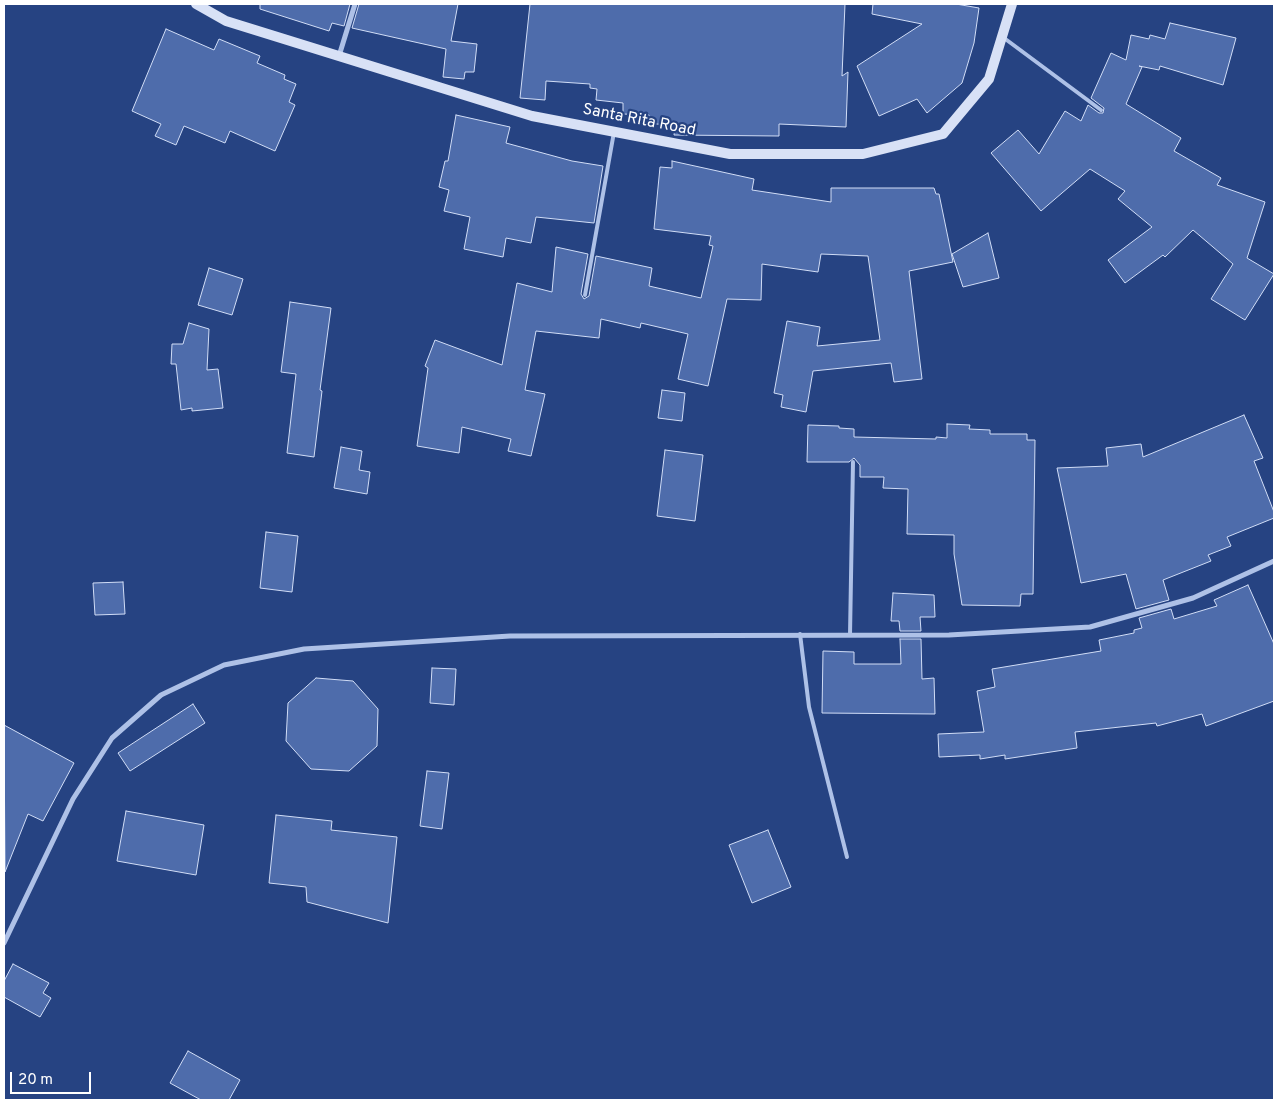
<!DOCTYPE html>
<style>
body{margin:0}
#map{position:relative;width:1278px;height:1104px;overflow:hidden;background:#264382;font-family:Overpass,sans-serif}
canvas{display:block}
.frame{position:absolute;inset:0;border:5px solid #fff;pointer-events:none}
.scale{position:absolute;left:10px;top:1072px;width:81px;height:22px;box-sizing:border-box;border:2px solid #fff;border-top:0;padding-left:6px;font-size:15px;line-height:18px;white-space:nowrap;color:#fff;-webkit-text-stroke:4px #264382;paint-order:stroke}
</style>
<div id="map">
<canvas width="1278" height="1104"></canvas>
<div class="frame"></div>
<div class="scale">20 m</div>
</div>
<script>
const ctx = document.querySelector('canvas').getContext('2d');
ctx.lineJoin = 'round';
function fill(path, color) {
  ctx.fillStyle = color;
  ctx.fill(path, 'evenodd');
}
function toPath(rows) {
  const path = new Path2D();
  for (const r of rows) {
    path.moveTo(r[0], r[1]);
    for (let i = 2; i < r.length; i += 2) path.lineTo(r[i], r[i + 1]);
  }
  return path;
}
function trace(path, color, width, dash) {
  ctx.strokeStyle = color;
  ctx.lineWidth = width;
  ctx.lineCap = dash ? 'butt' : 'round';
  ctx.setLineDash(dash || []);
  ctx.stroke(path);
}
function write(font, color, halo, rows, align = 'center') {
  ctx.font = font + ' Overpass,sans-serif';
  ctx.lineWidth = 4.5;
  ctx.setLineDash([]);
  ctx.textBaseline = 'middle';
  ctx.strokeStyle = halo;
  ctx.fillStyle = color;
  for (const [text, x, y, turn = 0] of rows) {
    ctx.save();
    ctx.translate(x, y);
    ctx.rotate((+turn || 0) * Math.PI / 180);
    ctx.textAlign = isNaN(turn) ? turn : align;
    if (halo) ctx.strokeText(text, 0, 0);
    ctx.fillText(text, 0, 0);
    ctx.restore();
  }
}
const building = toPath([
 [260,4,350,4,344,26,332,23,329,31,260,9,260,4],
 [359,4,458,4,451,41,477,44,474,72,465,72,464,79,443,77,446,49,352,28,359,4],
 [530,4,845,4,842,76,848,72,846,127,779,124,779,136,674,135,675,126,648,123,649,115,623,114,623,103,596,100,597,89,590,88,590,84,546,81,545,100,520,98,530,4],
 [873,4,956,4,979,8,974,43,962,83,927,113,917,99,879,116,857,66,922,24,872,14,873,4],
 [1170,23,1236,38,1223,85,1160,66,1159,70,1139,66,1142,67,1126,104,1181,138,1174,151,1221,178,1217,185,1265,202,1247,258,1274,274,1245,320,1211,299,1233,264,1193,230,1165,257,1163,255,1125,283,1108,260,1152,227,1118,199,1125,191,1090,169,1041,211,991,153,1018,130,1039,154,1065,111,1081,121,1088,105,1099,113,1103,113,1104,108,1091,98,1111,53,1126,60,1131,35,1149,39,1150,35,1165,39,1170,23],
 [166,29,214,50,219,39,260,56,257,63,285,75,284,79,296,84,289,102,295,105,275,151,230,131,225,143,184,126,176,145,155,136,161,124,132,111,166,29],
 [456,115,510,127,506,143,572,161,603,166,594,223,536,217,531,243,506,238,503,257,464,249,470,217,444,211,449,190,439,187,445,161,448,161,456,115],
 [672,161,754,179,752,190,831,202,831,188,934,188,936,194,939,194,953,262,909,271,922,379,894,382,891,363,813,371,806,412,781,407,783,395,774,393,787,321,820,327,817,346,880,340,868,256,821,254,818,272,762,264,761,300,727,299,708,386,678,379,688,334,641,323,640,328,601,319,599,338,536,331,525,390,545,394,531,456,508,451,511,439,462,427,459,453,417,446,428,368,425,366,435,340,502,365,517,283,552,292,556,247,588,254,581,294,584,299,589,296,596,256,652,268,649,286,701,298,713,246,709,245,711,236,654,229,660,167,672,168,672,161],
 [988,233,999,278,963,287,952,254,988,233],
 [209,268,243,279,232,315,198,305,209,268],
 [290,302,331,308,320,390,322,391,314,457,287,453,296,374,281,372,290,302],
 [189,323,209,329,207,370,218,369,223,408,192,411,192,408,181,410,176,364,171,364,172,344,183,344,189,323],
 [662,390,685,393,682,421,658,418,662,390],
 [1244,415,1263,458,1254,461,1274,512,1274,518,1227,537,1231,546,1208,555,1211,561,1163,580,1169,600,1136,609,1126,574,1081,583,1057,468,1108,466,1106,448,1141,444,1143,457,1244,415],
 [947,424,970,425,969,429,990,430,990,434,1027,434,1027,440,1035,440,1033,594,1021,594,1020,606,962,605,954,554,954,535,907,534,908,489,883,488,884,477,860,477,860,465,854,458,849,462,807,462,808,425,839,426,839,428,854,429,854,437,936,439,936,437,947,438,947,424],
 [341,447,362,451,359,470,370,472,367,494,334,488,341,447],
 [665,450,703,455,695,521,657,516,665,450],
 [266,532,298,536,292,592,260,588,266,532],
 [123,582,125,614,95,615,93,583,123,582],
 [1248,585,1274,644,1274,701,1206,726,1202,714,1157,726,1156,723,1075,732,1077,748,1005,759,1005,755,980,759,980,755,939,757,938,734,984,732,977,691,995,687,992,669,1101,651,1099,640,1134,633,1134,630,1142,628,1139,618,1171,609,1174,619,1217,606,1214,600,1248,585],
 [893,593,934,595,935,617,920,617,921,631,900,631,899,621,891,621,893,593],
 [900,639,921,639,922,679,934,678,935,714,822,713,823,651,854,652,854,664,901,664,900,639],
 [432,668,456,669,454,705,430,703,432,668],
 [316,678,353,681,378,709,377,746,349,771,311,769,286,741,288,703,316,678],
 [193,704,205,723,130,771,118,753,193,704],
 [4,725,74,763,43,821,28,814,5,872,4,725],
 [427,771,449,773,442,829,420,826,427,771],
 [126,811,204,825,196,875,117,861,126,811],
 [276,815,332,821,331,830,397,837,388,923,307,902,306,887,269,883,276,815],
 [768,830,791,887,752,903,729,845,768,830],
 [13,964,49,983,43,993,51,998,40,1017,4,997,4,981,13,964],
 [188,1051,240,1080,229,1100,201,1100,170,1083,188,1051]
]);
fill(building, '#4e6cab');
trace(building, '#d1ddf6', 1);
trace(toPath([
 [1004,38,1101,110],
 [585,295,614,132],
 [800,634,809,707,847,857],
 [850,635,853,462]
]), '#aec1e7', 4);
trace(toPath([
 [339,56,355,4],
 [4,943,73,799,112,738,161,695,224,665,304,649,510,636,949,635,1090,627,1193,598,1274,561]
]), '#aec1e7', 5);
trace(toPath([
 [196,4,226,21,532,116,730,154,863,154,943,134,989,79,1012,4]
]), '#d8e1f6', 10);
write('16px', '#fff', '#264382', [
 ["Santa Rita Road",639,121,11]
]);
</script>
